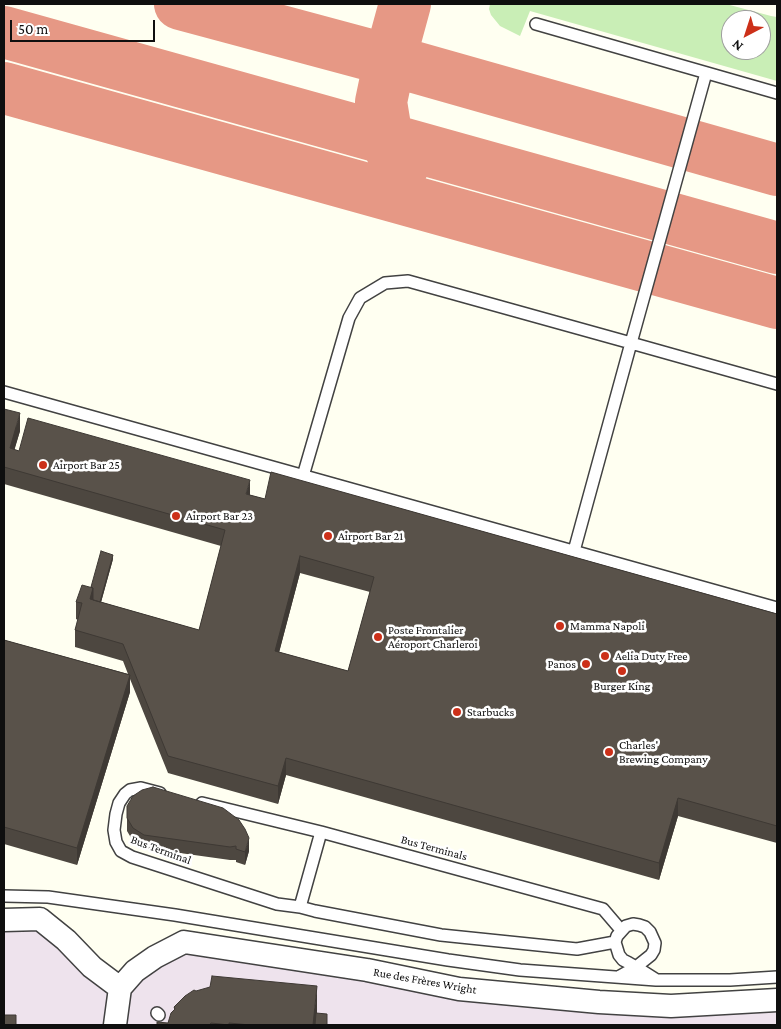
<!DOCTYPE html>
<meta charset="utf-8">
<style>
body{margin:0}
#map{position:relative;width:781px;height:1029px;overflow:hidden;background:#fffff1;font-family:"Crimson Pro",serif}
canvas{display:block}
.frame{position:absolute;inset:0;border:5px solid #0f0f0f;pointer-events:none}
.north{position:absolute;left:721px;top:10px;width:50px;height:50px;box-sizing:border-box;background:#fff;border:1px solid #9f9f9f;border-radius:50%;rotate:220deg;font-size:14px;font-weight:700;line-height:20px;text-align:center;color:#0f0f0f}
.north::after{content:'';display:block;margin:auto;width:18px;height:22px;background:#cc3019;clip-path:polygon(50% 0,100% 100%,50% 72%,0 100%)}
.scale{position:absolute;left:10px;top:20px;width:145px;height:22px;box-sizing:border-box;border:2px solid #0f0f0f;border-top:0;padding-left:6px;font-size:15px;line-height:18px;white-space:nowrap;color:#0f0f0f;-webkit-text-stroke:4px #fff;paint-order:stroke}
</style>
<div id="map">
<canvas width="781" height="1029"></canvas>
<div class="frame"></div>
<div class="north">N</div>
<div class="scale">50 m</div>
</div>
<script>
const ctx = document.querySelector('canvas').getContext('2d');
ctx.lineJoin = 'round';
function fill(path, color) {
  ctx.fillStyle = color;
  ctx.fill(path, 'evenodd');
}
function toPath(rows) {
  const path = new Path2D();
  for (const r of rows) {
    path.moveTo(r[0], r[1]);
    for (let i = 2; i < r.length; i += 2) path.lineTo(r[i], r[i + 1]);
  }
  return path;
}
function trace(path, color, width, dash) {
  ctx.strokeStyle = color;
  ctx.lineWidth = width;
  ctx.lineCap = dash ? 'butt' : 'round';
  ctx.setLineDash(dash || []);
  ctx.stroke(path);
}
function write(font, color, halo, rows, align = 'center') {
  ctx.font = font + ' "Crimson Pro",serif';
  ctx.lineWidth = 5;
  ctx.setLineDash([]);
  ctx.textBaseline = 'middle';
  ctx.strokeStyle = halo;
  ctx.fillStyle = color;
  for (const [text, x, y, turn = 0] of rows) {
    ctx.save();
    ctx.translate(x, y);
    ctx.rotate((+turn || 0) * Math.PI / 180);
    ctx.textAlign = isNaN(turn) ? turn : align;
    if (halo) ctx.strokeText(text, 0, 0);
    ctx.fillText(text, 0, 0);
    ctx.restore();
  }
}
fill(toPath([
 [40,919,120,988,184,942,374,981,777,1000,777,1025,4,1025,4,920]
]), '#eee3ed');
fill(toPath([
 [490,4,726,4,771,16,777,17,777,81,530,11,520,36,500,26,491,15,489,9],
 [731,20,761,20,761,50,731,50]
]), '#c9eeb6');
trace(toPath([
 [180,4,400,63,777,170],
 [4,32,777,248],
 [4,88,777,303],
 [402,168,388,145,381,102,390,59,405,4]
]), '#e69885', 52);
const lane = toPath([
 [536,24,777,93],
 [4,392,777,608],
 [303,476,349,318,360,298,385,283,408,281,631,343,706,73],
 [574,551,631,343,777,384],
 [160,793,141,788,130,790,125,794,119,803,116,814,114,830,116,842,121,851,132,857,277,904,300,907],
 [202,803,321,832],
 [4,896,48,897,175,915,448,960,520,970,656,980,730,980,777,977],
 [615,942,577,949,441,935,315,911,300,907,321,832,603,909,621,930],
 [620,976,636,967,651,955,654,950,655,943,650,932,645,927,639,925,633,924,626,926,617,936,615,942,619,955,623,960,629,963,636,967,655,979],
 [157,1013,159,1015]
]);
const street = toPath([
 [4,920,40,919,66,940,92,967,120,988],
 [120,988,135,971,155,957,184,942,367,970,459,989,599,1002,671,1006,777,1000],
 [115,1025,120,988]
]);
trace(lane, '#424242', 14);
trace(street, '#424242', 25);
trace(lane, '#fff', 11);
trace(street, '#fff', 22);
fill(toPath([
 [4,409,20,431,14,450,19,451,250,495,265,499,777,614,777,843,678,816,659,880,286,775,278,804,168,773,130,679,130,692,77,865,4,844,4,640,128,674,123,661,75,647,75,630,78,620,76,619,76,602,91,587,113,559,101,602,199,630,221,546,4,484],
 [300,573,370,592,348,671,279,652],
 [127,806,249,851,245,865,236,862,236,860,230,860,144,848,133,841,127,831],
 [196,991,317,1009,317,1013,327,1025,157,1025,168,1023,174,1010,174,1007]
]), '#4d4740');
fill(toPath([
 [20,413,20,431,10,465,10,448],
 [250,480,250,497,246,494],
 [113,555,113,559,100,606,100,602],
 [300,556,300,573,275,668,275,651],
 [93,588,93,605,90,599],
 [130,675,130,692,77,865,77,848],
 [286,758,286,775,278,804,278,786],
 [678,798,678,816,659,880,659,863],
 [249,838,249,851,245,865,245,852],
 [317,986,317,1009,316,1025,313,1025]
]), '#3e3934');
const building = toPath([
 [4,409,20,413,10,448,19,451,28,418,250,480,246,494,265,499,271,472,777,614,777,826,678,798,659,863,286,758,278,786,168,756,123,644,75,630,82,603,76,602,82,585,93,588,90,599,199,630,225,530,4,467,4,409],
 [300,556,374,577,348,671,275,651,300,556],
 [101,551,113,555,100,602,93,600,93,588,91,587,101,551],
 [4,640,130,675,77,848,4,827,4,640],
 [153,787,223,808,239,820,245,829,249,838,245,852,236,849,236,846,230,847,144,835,133,828,127,818,127,806,133,796,142,790,153,787],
 [212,976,317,986,313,1025,250,1025,229,1023,229,1025,211,1023,209,1025,157,1025,157,1022,168,1023,171,1013,175,1009,174,1007,185,996,194,990,196,991,210,987,212,976],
 [316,1013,327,1014,327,1025,315,1025,316,1013],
 [4,1015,16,1015,16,1025,4,1025,4,1015]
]);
fill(building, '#59524a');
trace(building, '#3e3934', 1);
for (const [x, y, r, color] of [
 [43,465,5,"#cc3019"],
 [176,516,5,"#cc3019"],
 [328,536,5,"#cc3019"],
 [560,626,5,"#cc3019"],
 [378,637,5,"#cc3019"],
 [605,656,5,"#cc3019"],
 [586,664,5,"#cc3019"],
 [622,671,5,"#cc3019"],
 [457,712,5,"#cc3019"],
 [609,752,5,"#cc3019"]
]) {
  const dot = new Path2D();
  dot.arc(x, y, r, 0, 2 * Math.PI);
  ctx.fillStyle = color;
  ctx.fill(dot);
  trace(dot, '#fff', 2);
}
write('12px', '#0f0f0f', '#fff', [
 ["Airport Bar 25",53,465],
 ["Airport Bar 23",186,516],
 ["Airport Bar 21",338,536],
 ["Mamma Napoli",570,626],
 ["Poste Frontalier",388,630],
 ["Aéroport Charleroi",388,644],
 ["Aelia Duty Free",615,656],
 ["Panos",576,664,"right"],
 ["Burger King",622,686,"center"],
 ["Starbucks",467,712],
 ["Charles'",619,745],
 ["Brewing Company",619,759]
], 'left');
write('12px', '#0f0f0f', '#fff', [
 ["Bus Terminals",434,848,15],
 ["Bus Terminal",161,850,20],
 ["Rue des Frères Wright",425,981,10]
]);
</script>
